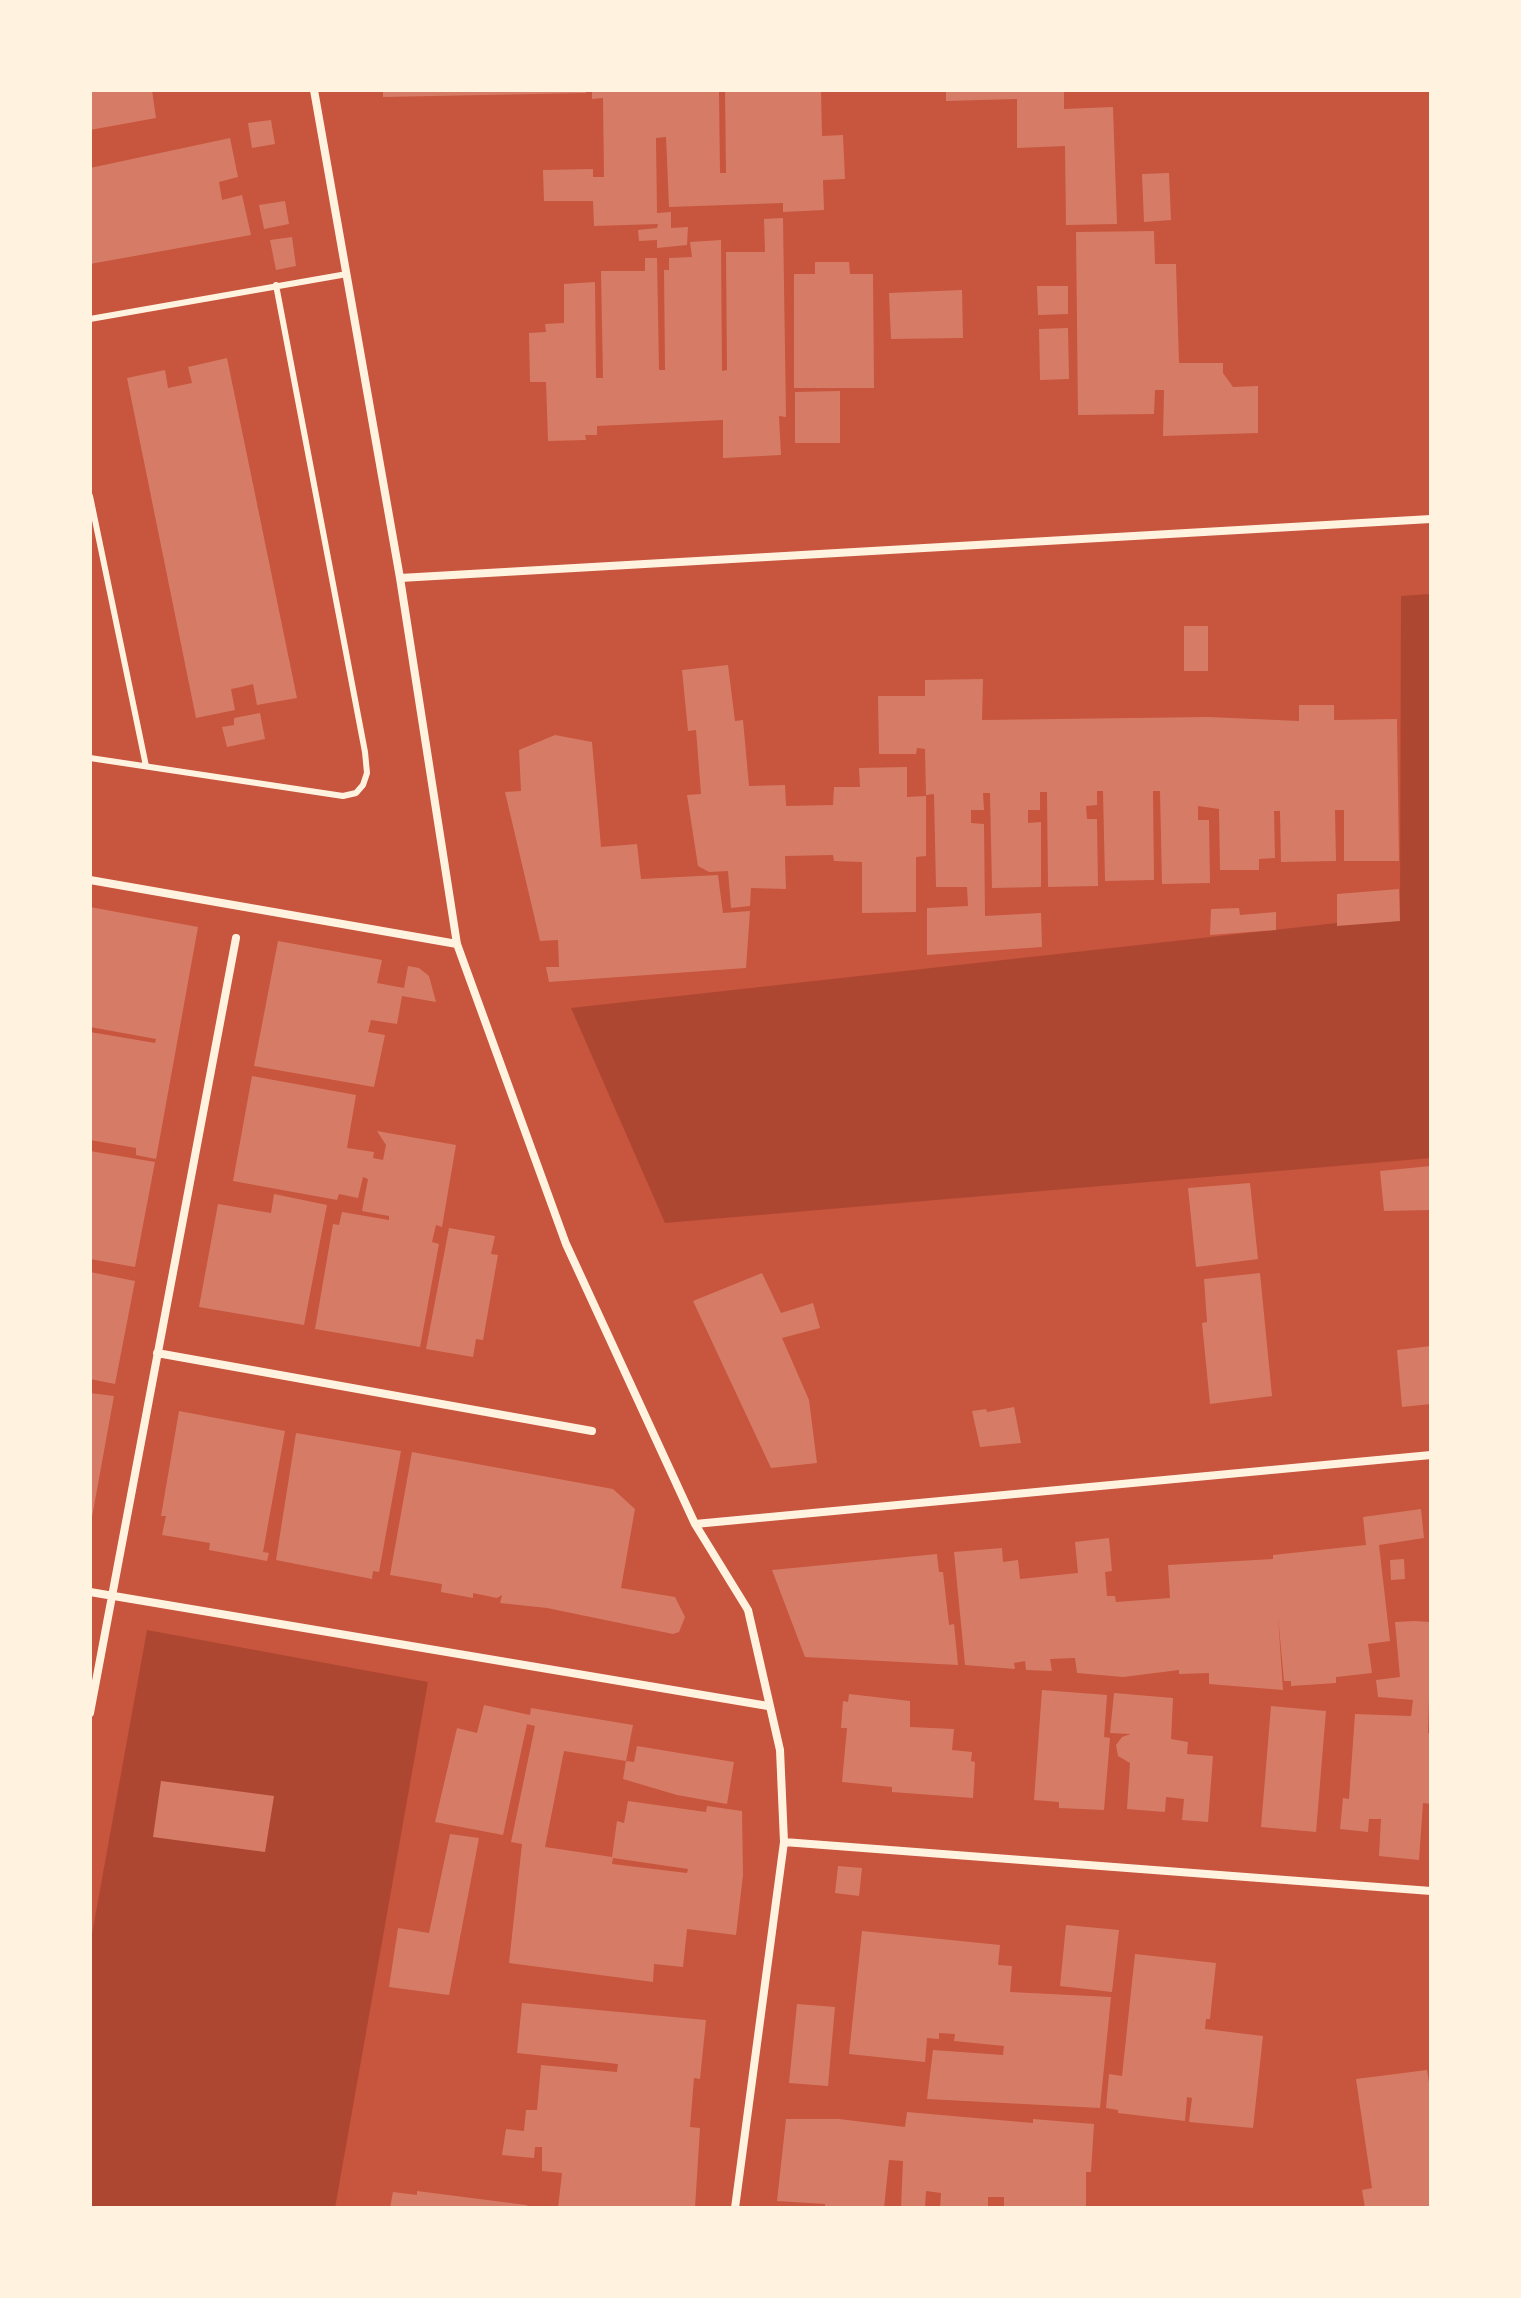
<!DOCTYPE html>
<style>
body{margin:0}
#map{position:relative;width:1521px;height:2298px;overflow:hidden;background:#c8553d;font-family:"Nunito Sans",sans-serif}
canvas{display:block}
.frame{position:absolute;inset:0;border:92px solid #fff3e0;pointer-events:none}
</style>
<div id="map">
<canvas width="1521" height="2298"></canvas>
<div class="frame"></div>
</div>
<script>
const ctx = document.querySelector('canvas').getContext('2d');
ctx.lineJoin = 'round';
function fill(path, color) {
  ctx.fillStyle = color;
  ctx.fill(path, 'evenodd');
}
function toPath(rows) {
  const path = new Path2D();
  for (const r of rows) {
    path.moveTo(r[0], r[1]);
    for (let i = 2; i < r.length; i += 2) path.lineTo(r[i], r[i + 1]);
  }
  return path;
}
function trace(path, color, width, dash) {
  ctx.strokeStyle = color;
  ctx.lineWidth = width;
  ctx.lineCap = dash ? 'butt' : 'round';
  ctx.setLineDash(dash || []);
  ctx.stroke(path);
}
fill(toPath([
 [1431,594,1431,1158,665,1223,571,1008,1400,916,1401,596],
 [147,1630,428,1682,335,2208,90,2208,90,1945]
]), '#ae4732');
fill(toPath([
 [90,90,152,90,156,118,90,130],
 [383,90,586,90,586,93,383,97],
 [592,90,719,90,720,173,726,173,725,90,821,90,822,136,843,135,845,179,823,180,824,210,783,212,783,203,669,207,666,137,656,138,657,213,671,212,671,228,688,227,687,245,657,248,657,240,639,241,638,230,657,228,658,224,594,226,593,201,544,201,543,170,593,169,593,177,604,177,603,98,592,99],
 [946,90,1064,90,1064,109,1113,107,1117,224,1066,225,1065,146,1017,148,1017,99,946,101],
 [271,120,275,144,252,148,248,123],
 [230,138,238,177,219,182,222,200,242,195,251,235,90,264,90,168],
 [1169,173,1171,220,1144,222,1142,174],
 [285,201,289,224,264,229,259,205],
 [783,218,786,417,779,416,781,455,723,458,723,420,597,426,597,435,585,435,586,440,548,441,546,382,530,382,529,333,546,332,545,324,564,323,564,284,595,282,596,378,603,378,601,271,645,271,645,258,657,258,659,370,665,370,664,270,669,270,669,258,692,257,690,242,721,240,722,371,727,370,726,252,765,252,764,219],
 [1154,231,1155,264,1176,264,1179,363,1223,363,1223,373,1233,387,1258,386,1258,433,1163,436,1164,390,1155,390,1154,414,1078,415,1076,232],
 [292,237,296,266,276,270,270,240],
 [815,262,849,262,850,274,873,274,874,388,794,388,794,274,815,274],
 [1037,286,1068,286,1068,314,1038,315],
 [962,290,963,338,891,339,889,293],
 [1068,328,1069,379,1040,380,1039,329],
 [227,358,297,698,257,705,253,684,241,687,231,689,235,710,196,718,127,378,165,370,168,388,192,383,188,367],
 [840,391,840,443,795,443,795,392],
 [1184,626,1208,626,1208,671,1184,671],
 [728,665,735,721,743,720,749,786,785,785,786,806,833,805,834,787,860,787,859,768,907,767,907,797,926,796,926,856,916,857,916,912,862,913,862,862,834,861,833,855,785,856,786,889,751,888,750,906,731,908,728,871,709,872,698,866,687,795,701,794,696,730,688,731,682,670],
 [983,679,982,720,1209,717,1299,721,1299,705,1334,705,1334,720,1397,719,1399,861,1344,861,1344,810,1335,810,1336,861,1281,862,1280,811,1274,811,1275,858,1259,859,1259,870,1220,870,1219,809,1198,806,1198,820,1209,820,1210,883,1162,884,1160,791,1153,791,1154,880,1105,881,1103,791,1097,791,1097,805,1086,806,1087,819,1097,819,1098,886,1048,887,1047,792,1040,792,1040,810,1028,810,1028,823,1041,822,1041,887,992,888,990,793,983,793,984,810,971,810,971,823,984,824,985,916,1041,913,1042,947,927,955,927,908,968,906,967,887,936,887,934,794,926,795,925,749,917,748,916,754,879,754,878,696,925,696,925,680],
 [260,713,265,739,227,747,222,727,234,725,234,718],
 [555,735,592,742,601,847,637,844,641,879,718,875,723,913,750,911,746,968,549,982,546,967,559,967,558,940,540,941,505,792,521,791,519,750],
 [1399,889,1400,921,1337,926,1337,894],
 [90,907,198,927,156,1159,136,1155,136,1148,90,1140,90,1032,155,1043,156,1039,90,1027],
 [1239,908,1240,915,1276,912,1276,930,1210,935,1211,909],
 [278,941,382,960,377,983,404,988,408,966,419,968,429,976,436,1002,402,996,397,1024,371,1020,368,1032,385,1035,374,1087,254,1066],
 [252,1076,356,1095,347,1148,374,1152,373,1158,383,1160,386,1145,377,1131,456,1145,442,1227,436,1225,432,1242,439,1244,420,1347,315,1329,333,1224,339,1225,342,1212,389,1220,389,1216,362,1211,368,1179,363,1177,358,1198,339,1194,337,1200,233,1181],
 [90,1151,155,1162,135,1267,90,1259],
 [1431,1166,1431,1210,1384,1211,1380,1171],
 [1250,1183,1258,1259,1196,1267,1188,1188],
 [274,1194,327,1205,304,1325,199,1307,218,1204,271,1213],
 [449,1228,495,1236,491,1254,498,1255,483,1340,476,1339,473,1357,426,1349],
 [90,1272,135,1281,115,1384,90,1379],
 [762,1273,781,1313,813,1303,820,1328,782,1338,809,1400,817,1463,771,1468,693,1301],
 [1260,1273,1272,1396,1210,1404,1202,1323,1207,1322,1204,1279],
 [1431,1346,1431,1404,1402,1407,1397,1350],
 [90,1393,114,1396,92,1517,90,1517],
 [1014,1407,1021,1443,980,1447,972,1411,986,1409,987,1412],
 [179,1411,285,1431,263,1552,269,1553,267,1561,209,1550,210,1543,162,1535,166,1516,161,1516],
 [296,1433,401,1451,379,1572,373,1571,372,1579,276,1560],
 [412,1452,613,1489,635,1509,621,1588,675,1597,685,1617,679,1632,673,1634,547,1608,500,1603,502,1595,497,1598,473,1593,473,1598,441,1592,442,1584,390,1575],
 [1421,1509,1424,1538,1379,1545,1390,1641,1368,1644,1372,1673,1336,1677,1336,1683,1291,1686,1291,1681,1284,1681,1278,1616,1283,1690,1209,1684,1209,1673,1179,1674,1179,1670,1123,1677,1077,1673,1075,1658,1050,1659,1052,1671,1026,1670,1025,1661,1014,1663,1015,1669,965,1665,954,1552,1002,1548,1003,1562,1018,1560,1020,1579,1078,1573,1075,1542,1109,1538,1112,1571,1105,1572,1107,1596,1115,1596,1116,1602,1170,1598,1168,1565,1273,1559,1273,1555,1366,1545,1363,1517],
 [937,1554,939,1572,943,1572,949,1625,954,1624,958,1665,805,1657,772,1570],
 [1404,1559,1405,1579,1391,1580,1390,1560],
 [1415,1621,1431,1622,1428,1733,1431,1734,1431,1804,1423,1803,1419,1860,1379,1856,1381,1819,1369,1819,1368,1832,1340,1829,1343,1798,1349,1799,1355,1714,1411,1716,1413,1700,1378,1697,1376,1680,1400,1677,1395,1622],
 [1042,1690,1107,1695,1104,1737,1110,1738,1104,1810,1059,1808,1059,1802,1034,1800],
 [1114,1693,1173,1698,1171,1739,1188,1742,1187,1754,1213,1756,1208,1822,1182,1820,1184,1799,1166,1797,1165,1812,1127,1809,1130,1763,1118,1756,1116,1745,1122,1737,1131,1734,1110,1733],
 [849,1694,910,1701,910,1727,954,1729,952,1750,972,1752,971,1761,975,1762,973,1798,892,1792,892,1787,842,1782,847,1728,841,1728,843,1701,848,1702],
 [484,1705,530,1715,531,1708,633,1725,626,1761,564,1751,545,1847,612,1857,617,1821,624,1823,628,1801,706,1812,707,1806,742,1811,743,1875,736,1935,687,1929,683,1967,654,1964,653,1982,509,1963,522,1844,511,1842,535,1726,527,1724,503,1835,435,1822,457,1728,477,1733],
 [613,1858,688,1869,687,1873,612,1864],
 [1271,1706,1326,1711,1316,1832,1261,1827],
 [637,1746,734,1762,727,1804,677,1795,623,1779,626,1761,634,1762],
 [161,1781,274,1796,265,1852,153,1837],
 [450,1834,479,1838,449,1995,389,1987,398,1928,429,1933],
 [838,1866,862,1868,859,1896,835,1893],
 [1066,1925,1119,1930,1112,1992,1060,1986],
 [862,1931,1000,1945,998,1965,1012,1966,1010,1992,1111,1997,1100,2108,927,2099,933,2050,1003,2055,1004,2046,954,2041,955,2034,939,2033,939,2039,927,2038,925,2062,849,2054],
 [1135,1954,1216,1963,1210,2019,1206,2019,1205,2029,1263,2036,1253,2128,1189,2122,1192,2098,1187,2097,1185,2121,1118,2113,1118,2110,1106,2108,1109,2074,1122,2076],
 [522,2003,706,2020,700,2079,694,2078,690,2127,700,2128,695,2208,558,2208,562,2173,542,2171,542,2147,535,2147,534,2158,502,2155,506,2129,524,2131,526,2110,537,2110,541,2065,617,2072,618,2064,517,2053],
 [797,2004,835,2007,828,2086,789,2083],
 [1427,2070,1431,2095,1431,2208,1365,2208,1362,2190,1372,2188,1356,2079],
 [907,2112,1033,2123,1033,2119,1094,2124,1091,2172,1086,2172,1086,2208,1004,2208,1004,2197,988,2197,988,2208,940,2208,941,2193,926,2191,925,2208,901,2208,903,2161,889,2160,884,2208,825,2208,825,2204,777,2201,786,2119,839,2119,905,2127],
 [417,2191,526,2205,533,2208,390,2208,393,2192,417,2195]
]), '#d67c66');
trace(toPath([
 [90,319,347,274],
 [90,496,146,766],
 [90,758,343,796,356,793,363,785,367,773,365,752,276,285]
]), '#fff3e0', 6);
trace(toPath([
 [314,90,400,578,457,944,566,1244,695,1524,748,1610,780,1750,784,1842,735,2208],
 [400,578,1431,519],
 [90,880,457,944],
 [157,1353,592,1431],
 [695,1524,1431,1455],
 [90,1592,768,1706],
 [90,1713,236,938],
 [784,1842,1431,1891]
]), '#fff3e0', 8);
</script>
